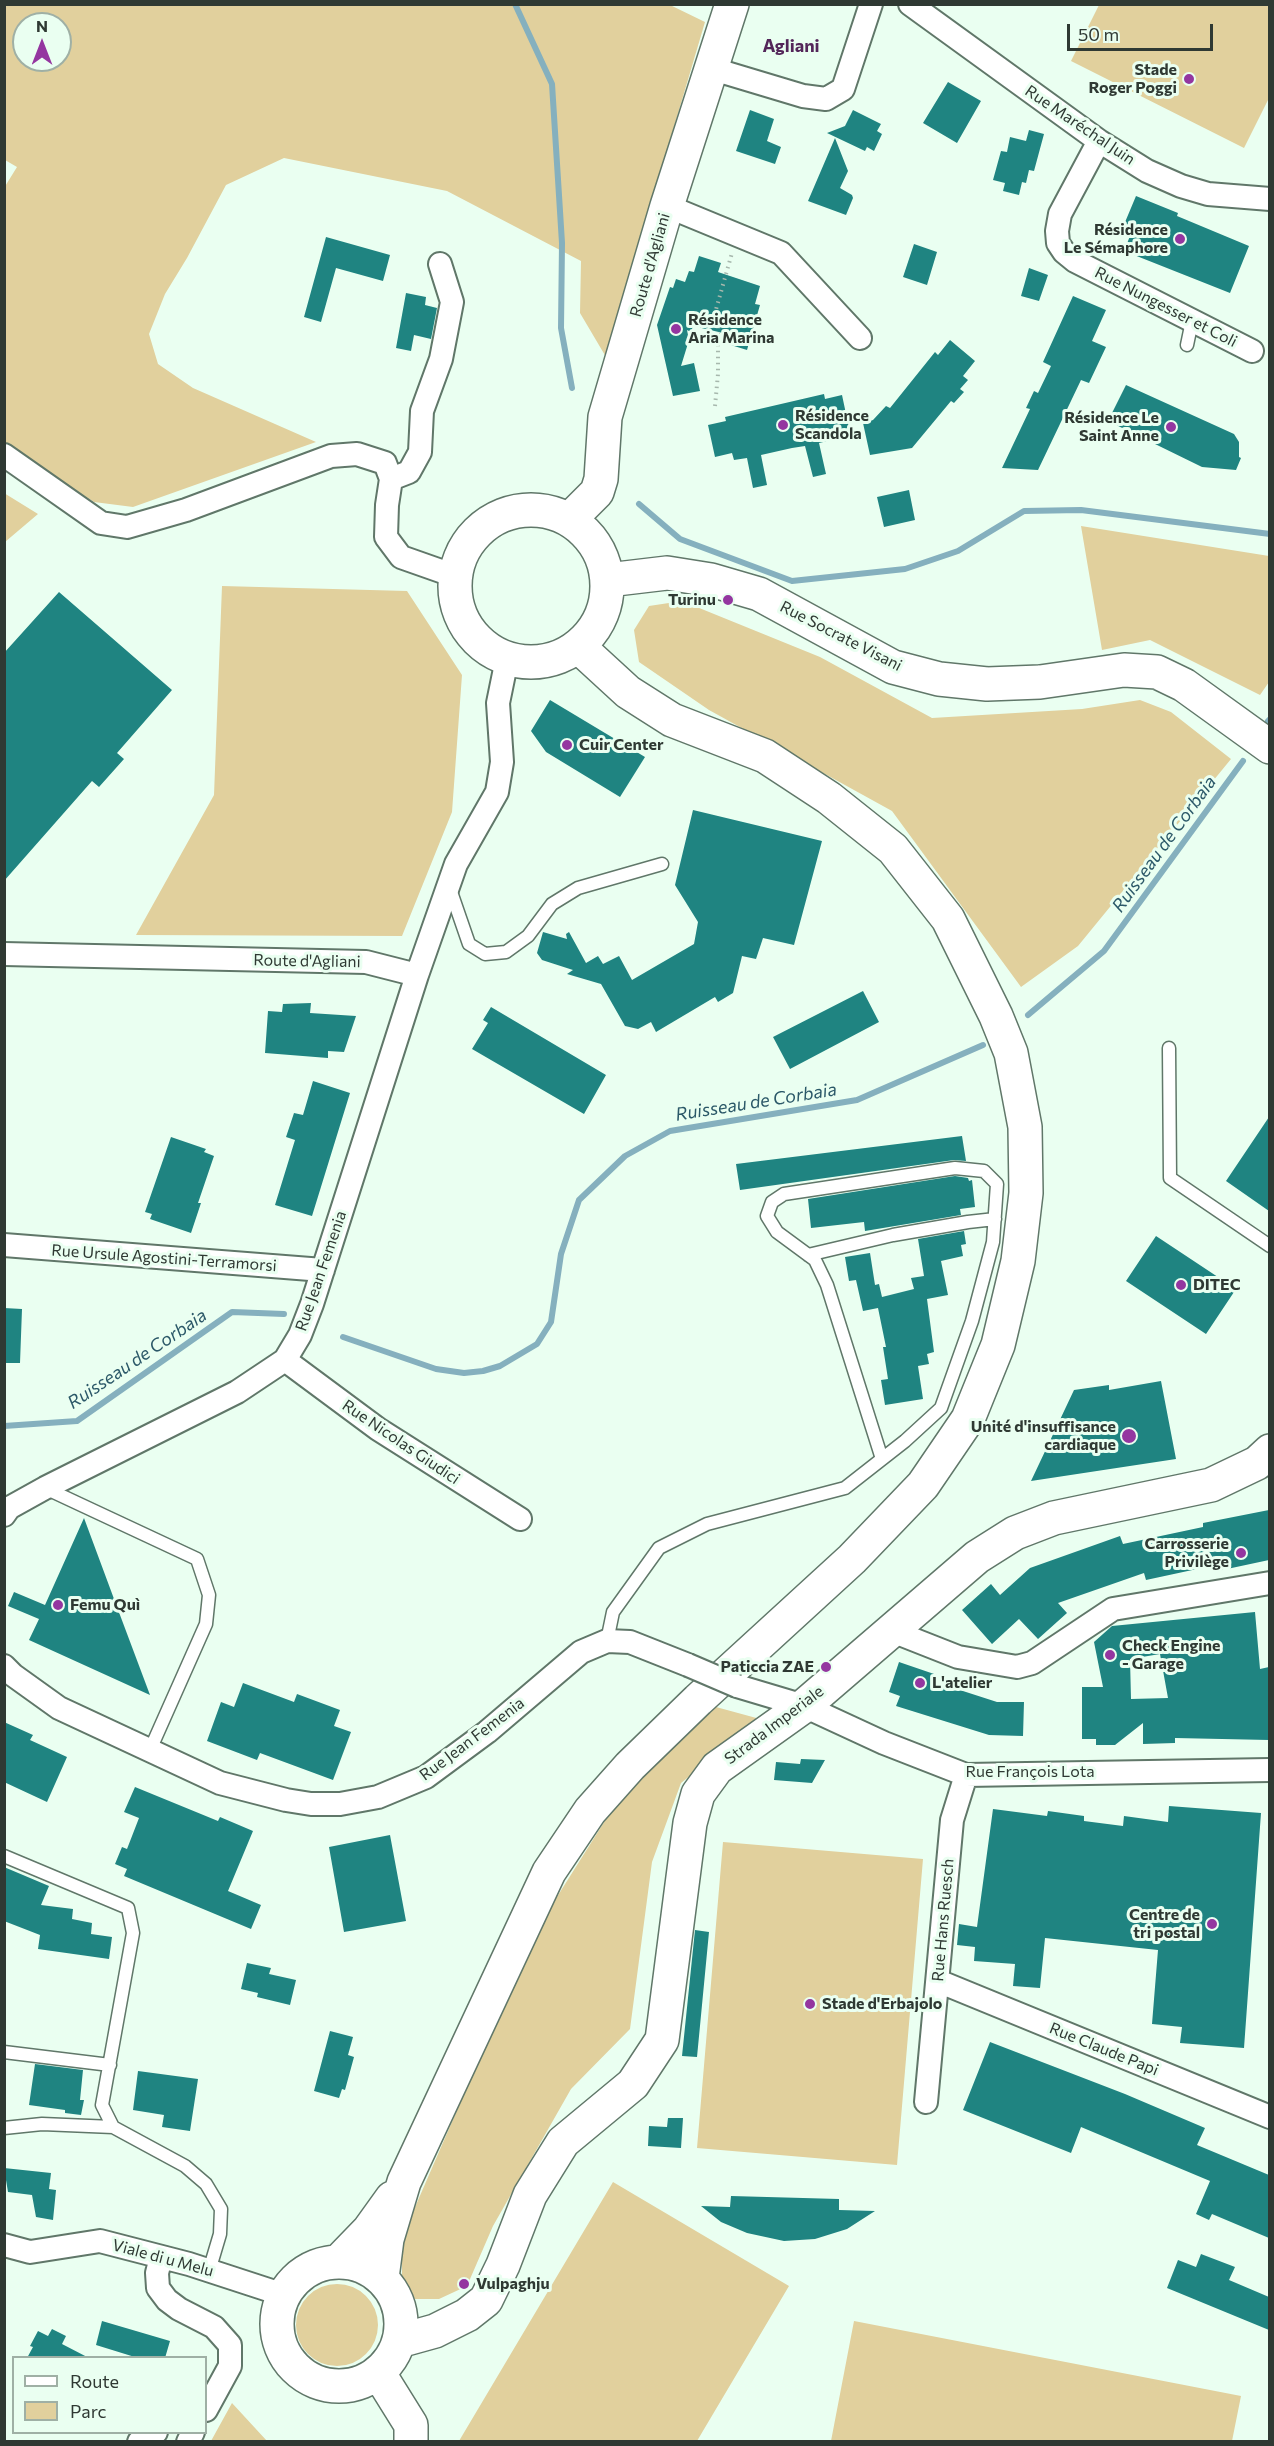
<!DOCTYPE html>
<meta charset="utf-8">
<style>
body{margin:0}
#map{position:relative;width:1274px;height:2446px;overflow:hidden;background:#eafff1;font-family:Commissioner,sans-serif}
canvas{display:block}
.frame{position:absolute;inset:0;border:6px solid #2f3933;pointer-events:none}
.legend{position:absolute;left:12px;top:2356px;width:195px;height:78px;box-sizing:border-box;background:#eafff1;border:2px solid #9fb0a5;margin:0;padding:8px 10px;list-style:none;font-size:18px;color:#2f3933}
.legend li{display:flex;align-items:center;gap:12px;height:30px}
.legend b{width:30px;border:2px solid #9fb0a5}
.north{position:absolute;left:12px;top:12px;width:60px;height:60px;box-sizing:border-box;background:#eafff1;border:2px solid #9fb0a5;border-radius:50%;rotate:0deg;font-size:16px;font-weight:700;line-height:24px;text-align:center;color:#2f3933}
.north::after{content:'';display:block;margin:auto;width:21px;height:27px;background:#9436a0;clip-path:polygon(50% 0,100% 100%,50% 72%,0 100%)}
.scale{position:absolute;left:1067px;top:24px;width:146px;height:27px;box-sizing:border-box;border:3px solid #2f3933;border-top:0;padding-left:8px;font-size:18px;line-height:21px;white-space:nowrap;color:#2f3933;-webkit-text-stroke:4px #eafff1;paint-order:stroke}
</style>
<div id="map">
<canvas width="1274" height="2446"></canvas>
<div class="frame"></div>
<ul class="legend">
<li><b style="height:8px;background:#fff"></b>Route</li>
<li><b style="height:16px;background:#e1d09d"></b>Parc</li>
</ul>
<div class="north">N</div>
<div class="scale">50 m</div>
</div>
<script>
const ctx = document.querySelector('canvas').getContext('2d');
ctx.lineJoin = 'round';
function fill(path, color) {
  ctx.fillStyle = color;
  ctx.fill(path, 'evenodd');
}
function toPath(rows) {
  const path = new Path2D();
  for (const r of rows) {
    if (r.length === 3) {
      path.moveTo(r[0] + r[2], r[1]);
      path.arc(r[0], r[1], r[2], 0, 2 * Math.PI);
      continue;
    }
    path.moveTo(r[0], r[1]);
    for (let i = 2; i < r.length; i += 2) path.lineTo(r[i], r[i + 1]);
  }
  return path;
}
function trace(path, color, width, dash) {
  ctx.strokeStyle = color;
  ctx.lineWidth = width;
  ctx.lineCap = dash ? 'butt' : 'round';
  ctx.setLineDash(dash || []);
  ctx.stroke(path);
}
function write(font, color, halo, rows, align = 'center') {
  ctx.font = font + ' Commissioner,sans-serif';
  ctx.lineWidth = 6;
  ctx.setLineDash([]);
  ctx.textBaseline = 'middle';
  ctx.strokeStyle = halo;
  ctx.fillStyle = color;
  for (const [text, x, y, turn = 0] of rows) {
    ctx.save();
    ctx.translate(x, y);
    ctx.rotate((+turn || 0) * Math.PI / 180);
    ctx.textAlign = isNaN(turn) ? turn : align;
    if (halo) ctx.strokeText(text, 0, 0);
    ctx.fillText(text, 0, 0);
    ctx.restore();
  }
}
fill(toPath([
 [668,4,705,22,606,357,580,313,581,261,447,191,284,158,226,185,187,258,165,294,149,334,158,364,193,388,316,442,133,507,94,502,5,444,4,188,17,167,5,160,4,5],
 [24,24,60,24,60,60,24,60],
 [1099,5,1269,5,1269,98,1244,148,1071,61],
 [4,493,38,514,5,542,4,542],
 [1081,526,1269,556,1269,682,1260,695,1150,640,1102,650],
 [222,586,407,591,462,675,452,812,402,936,136,935,214,795],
 [682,601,820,657,932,718,1082,709,1140,700,1171,712,1231,759,1078,946,1021,987,892,811,709,710,639,662,634,630,649,606],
 [716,1707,760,1719,681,1783,652,1862,630,2029,571,2089,493,2226,467,2286,439,2299,415,2299,402,2276,402,2247,409,2221,533,1935,618,1800],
 [723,1842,923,1859,897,2165,697,2148],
 [613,2182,789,2286,697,2441,459,2441],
 [337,2325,41],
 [854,2321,1241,2396,1232,2441,831,2441],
 [232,2403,267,2441,211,2441]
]), '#e1d09d');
trace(toPath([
 [515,4,552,84,562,243,561,328,572,388],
 [639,504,680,539,792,581,905,569,958,551,1024,511,1081,510,1270,534],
 [1268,721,1270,719],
 [1028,1015,1104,951,1243,761],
 [343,1337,436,1369,464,1373,483,1371,500,1366,537,1344,551,1322,561,1254,579,1200,625,1156,670,1131,857,1100,983,1045],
 [4,1426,77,1421,232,1312,284,1314]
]), '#85b0be', 6);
fill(toPath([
 [948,82,981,101,957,143,923,123],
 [750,110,774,119,767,141,781,147,775,164,736,151],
 [853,110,881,124,877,131,882,134,874,151,867,147,865,151,827,133,845,126],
 [1029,130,1044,134,1034,171,1029,170,1026,183,1022,182,1019,195,1003,191,1005,183,993,180,1001,151,1007,152,1010,137,1026,141],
 [835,138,848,171,840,188,852,195,853,198,846,215,808,201],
 [1136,196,1178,213,1177,216,1249,246,1230,293,1124,251,1132,231,1123,227],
 [326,237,390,255,383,281,336,268,321,322,304,317],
 [914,244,937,252,927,285,903,277],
 [699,256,721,263,718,272,760,286,755,304,760,305,747,350,721,342,723,333,693,326,691,332,687,330,689,340,681,366,694,363,700,391,673,396,657,325,670,287,673,288,676,279,685,282,689,271,694,272],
 [1029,268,1048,275,1039,301,1021,296],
 [406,293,426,297,425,305,437,308,431,339,414,335,411,351,396,348],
 [1073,296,1106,310,1092,341,1106,347,1089,383,1081,380,1038,470,1002,468,1030,409,1026,408,1034,391,1038,393,1051,366,1043,362],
 [950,340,975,361,963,376,968,380,960,389,964,392,954,403,951,401,912,448,870,455,863,423,873,420,886,406,890,408,935,352,938,355],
 [1126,385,1234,434,1239,442,1239,457,1241,458,1236,470,1202,467,1108,421],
 [824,394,825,399,842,395,849,428,831,433,832,440,819,443,826,474,813,477,805,446,792,448,761,455,767,485,753,488,747,458,734,460,732,453,715,457,708,425,726,421,725,417],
 [909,490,915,520,884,527,877,497],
 [59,592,172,690,117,753,124,759,99,787,92,781,4,881,4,653],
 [550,700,645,757,620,797,546,752,531,731],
 [693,810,822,841,794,945,763,938,756,959,742,956,733,993,718,1002,715,997,656,1032,651,1022,638,1029,625,1026,601,984,567,974,573,970,542,960,537,953,543,932,567,939,566,934,569,932,586,963,598,956,603,964,619,956,632,980,694,944,698,922,675,885],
 [863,991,879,1022,790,1069,773,1037],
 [311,1003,310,1013,356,1016,344,1052,328,1051,328,1058,265,1053,268,1011,282,1012,283,1004],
 [491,1007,606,1075,584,1114,472,1049,488,1023,483,1020],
 [313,1081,350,1093,312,1216,275,1205,295,1140,286,1137,294,1113,303,1115],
 [1269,1117,1269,1211,1226,1181],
 [962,1136,966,1161,954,1160,740,1190,736,1164],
 [171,1137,206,1149,204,1152,214,1156,198,1203,201,1203,191,1233,150,1219,152,1214,145,1212],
 [955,1176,968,1178,969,1181,972,1180,975,1207,960,1209,961,1215,865,1231,864,1222,811,1228,808,1199],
 [964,1231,966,1244,961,1245,963,1256,941,1261,948,1295,927,1299,934,1352,927,1354,929,1364,918,1366,923,1399,885,1405,881,1380,888,1379,883,1347,886,1347,878,1308,863,1311,856,1280,849,1281,845,1257,870,1253,875,1285,879,1284,882,1297,914,1289,911,1278,924,1276,918,1239],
 [1156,1236,1236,1289,1206,1334,1126,1281],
 [4,1308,22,1309,20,1363,4,1363],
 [1161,1381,1176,1459,1031,1481,1074,1390,1109,1385,1109,1390],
 [1269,1510,1269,1560,1213,1572,1211,1566,1146,1580,1144,1573,1058,1603,1067,1613,1038,1639,1019,1619,992,1644,962,1610,991,1584,1000,1595,1030,1568,1120,1536,1123,1544,1203,1527,1203,1523],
 [84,1518,117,1607,150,1695,29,1640,39,1619,8,1606,14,1592,45,1605],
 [1255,1612,1260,1669,1269,1667,1269,1740,1175,1738,1175,1743,1143,1744,1143,1723,1115,1745,1096,1745,1096,1739,1082,1739,1082,1687,1103,1687,1094,1642,1112,1626],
 [1160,1654,1168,1698,1131,1699,1130,1659],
 [899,1662,937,1675,935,1682,997,1702,1024,1702,1023,1736,989,1735,896,1706,900,1696,889,1692],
 [243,1683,294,1702,297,1694,340,1710,334,1726,351,1732,333,1780,260,1753,257,1760,207,1741,221,1702,234,1707],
 [4,1722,33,1735,30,1740,67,1757,47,1802,4,1782],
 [801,1759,825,1760,812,1783,774,1780,776,1762,800,1764],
 [135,1787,218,1821,220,1817,253,1831,228,1891,261,1905,251,1929,124,1876,127,1869,115,1864,122,1847,127,1849,139,1818,124,1812],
 [1169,1806,1261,1813,1244,2048,1180,2043,1182,2027,1152,2024,1158,1950,1045,1938,1040,1988,1013,1986,1015,1964,974,1961,975,1947,957,1945,959,1924,977,1927,993,1809,1047,1816,1048,1811,1084,1816,1084,1821,1123,1826,1124,1816,1168,1822],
 [390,1835,406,1921,344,1932,329,1847],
 [4,1867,49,1886,41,1905,73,1909,72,1919,92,1923,91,1934,112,1937,109,1959,38,1949,40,1935,4,1921],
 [695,1930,709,1932,697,2057,682,2056],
 [247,1963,271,1968,269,1974,296,1980,290,2005,257,1997,258,1993,241,1989],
 [330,2031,353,2037,348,2055,354,2057,345,2090,342,2089,339,2098,314,2091],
 [990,2042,1125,2094,1205,2128,1197,2145,1269,2175,1269,2238,1212,2214,1209,2220,1196,2214,1210,2181,1081,2127,1071,2153,963,2110],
 [35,2064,83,2070,80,2100,84,2100,81,2115,65,2113,65,2110,29,2105],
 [138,2071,198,2079,190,2131,162,2127,164,2115,133,2110],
 [668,2118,683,2118,681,2148,648,2146,649,2126,667,2127],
 [4,2168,51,2173,49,2189,56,2190,53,2220,36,2217,32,2195,8,2192],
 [731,2196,839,2199,839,2210,875,2211,847,2229,815,2239,784,2241,747,2233,721,2222,701,2206,730,2207],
 [1201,2254,1235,2267,1229,2280,1269,2297,1269,2330,1167,2288,1178,2260,1196,2267],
 [102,2321,170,2341,165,2358,138,2358,96,2345],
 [52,2329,66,2336,62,2344,89,2358,27,2358,33,2347,30,2346,38,2331,48,2336]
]), '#1f8481');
const lane = toPath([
 [1187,345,1192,321],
 [450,889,469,944,485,954,506,952,528,936,552,904,578,888,662,864],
 [1169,1048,1170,1178,1270,1246],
 [808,1255,893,1235,968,1222,995,1219],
 [45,1488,197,1559,209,1595,206,1624,150,1750],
 [607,1641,613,1612,659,1548,707,1524,845,1488,905,1441,941,1408,972,1321,993,1242,997,1184,984,1171,955,1168,784,1194,772,1202,767,1216,777,1232,815,1260,827,1285,882,1459],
 [4,1856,128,1908,133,1933,102,2105,113,2127,185,2166,206,2184,221,2209,220,2234,209,2271],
 [4,2052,110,2065],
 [4,2128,42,2124,113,2127]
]);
const street = toPath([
 [910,4,1099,141,1147,171,1181,186,1208,194,1270,199],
 [713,69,803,96,826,99,843,89,871,4],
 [1099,141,1060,214,1057,231,1058,243,1064,252,1075,261,1252,351],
 [667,206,781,253,860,338],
 [4,455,101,523,127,527,186,510,331,456,357,454,385,463,391,479,387,505,386,537,401,557,455,576],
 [391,479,409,472,420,452,422,411,441,359,452,302,440,264],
 [4,954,366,962,417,975],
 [4,1245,323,1270],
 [285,1360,378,1429,520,1519],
 [4,1515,9,1508,45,1488,237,1392,285,1360,300,1335,312,1304,417,975,456,864,497,792,502,762,498,703,507,659],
 [892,1631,958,1657,1017,1667,1032,1663,1113,1609,1270,1583],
 [4,1666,13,1675,59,1708,220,1783,286,1800,311,1804,340,1804,378,1797,426,1777,487,1732,581,1652,607,1641,630,1642,688,1665],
 [737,1686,804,1706,884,1743,966,1775,1270,1770],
 [938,1981,1270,2117],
 [926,2102,952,1820,966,1775],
 [4,2245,30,2252,100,2241,189,2264,284,2295],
 [161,2257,157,2273,158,2288,167,2300,179,2309,214,2327,230,2345,230,2366,206,2410],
 [139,2442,156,2432],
 [188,2442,193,2432]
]);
const secondary = toPath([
 [531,586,76],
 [570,519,597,492,601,479,605,417,667,206,732,4],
 [608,580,667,573,711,580,759,594,893,667,939,679,987,684,1040,682,1124,670,1157,672,1184,685,1270,747],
 [338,2262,369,2230,392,2198],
 [339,2324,62],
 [382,2278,387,2239,404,2182,549,1872,590,1811,630,1766,698,1700,852,1559,923,1485,968,1419,998,1345,1018,1261,1026,1193,1025,1127,1011,1053,996,1016,948,919,893,849,829,798,765,756,672,720,628,692,579,647],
 [399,2341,435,2331,467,2315,486,2300,503,2265,530,2195,563,2142,633,2084,662,2040,690,1823,698,1794,717,1768,804,1706,977,1557,1015,1533,1054,1518,1211,1485,1257,1463,1270,1451],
 [378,2372,411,2425,411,2442]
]);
trace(lane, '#607769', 15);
trace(street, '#607769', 26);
trace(secondary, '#607769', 36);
trace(toPath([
 [715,406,718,374,718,321,713,320,732,253]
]), '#a7b8ad', 4, [1.5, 4.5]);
trace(lane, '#fff', 12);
trace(street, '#fff', 22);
trace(secondary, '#fff', 33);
const streetBridge = toPath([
 [688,1665,737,1686]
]);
trace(streetBridge, '#607769', 26, []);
trace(streetBridge, '#fff', 22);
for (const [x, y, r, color] of [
 [1189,79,6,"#9436a0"],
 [1180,239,6,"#9436a0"],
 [676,329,6,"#9436a0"],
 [783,425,6,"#9436a0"],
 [1171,427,6,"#9436a0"],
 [728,600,6,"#9436a0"],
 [567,745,6,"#9436a0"],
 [1181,1285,6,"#9436a0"],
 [1129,1436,8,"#9436a0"],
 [1241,1553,6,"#9436a0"],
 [58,1605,6,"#9436a0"],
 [1110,1655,6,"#9436a0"],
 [826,1667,6,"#9436a0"],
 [920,1683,6,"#9436a0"],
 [1212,1924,6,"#9436a0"],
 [810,2004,6,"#9436a0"],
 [464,2284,6,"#9436a0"]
]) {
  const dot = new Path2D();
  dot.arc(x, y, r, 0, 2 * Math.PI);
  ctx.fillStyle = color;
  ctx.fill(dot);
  trace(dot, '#eafff1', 2);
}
write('bold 16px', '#2f3933', '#eafff1', [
 ["Stade",1177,70,"right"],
 ["Roger Poggi",1177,88,"right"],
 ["Résidence",1168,230,"right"],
 ["Le Sémaphore",1168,248,"right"],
 ["Résidence",688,320],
 ["Aria Marina",688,338],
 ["Résidence",795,416],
 ["Scandola",795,434],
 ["Résidence Le",1159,418,"right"],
 ["Saint Anne",1159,436,"right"],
 ["Turinu",716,600,"right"],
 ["Cuir Center",579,745],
 ["DITEC",1193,1285],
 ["Unité d'insuffisance",1116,1427,"right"],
 ["cardiaque",1116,1445,"right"],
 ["Carrosserie",1229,1544,"right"],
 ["Privilège",1229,1562,"right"],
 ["Femu Quì",70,1605],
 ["Check Engine",1122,1646],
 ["- Garage",1122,1664],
 ["Paticcia ZAE",814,1667,"right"],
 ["L'atelier",932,1683],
 ["Centre de",1200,1915,"right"],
 ["tri postal",1200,1933,"right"],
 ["Stade d'Erbajolo",822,2004],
 ["Vulpaghju",476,2284]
], 'left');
write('16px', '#2f3933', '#eafff1', [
 ["Rue Maréchal Juin",1080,125,34],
 ["Route d'Agliani",650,265,-74],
 ["Rue Nungesser et Coli",1166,307,27],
 ["Rue Socrate Visani",841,636,27],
 ["Route d'Agliani",307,961,1],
 ["Rue Ursule Agostini-Terramorsi",164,1258,4],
 ["Rue Jean Femenia",321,1271,-71],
 ["Rue Nicolas Giudici",401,1442,34],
 ["Strada Imperiale",774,1725,-37],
 ["Rue Jean Femenia",472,1739,-37],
 ["Rue François Lota",1030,1772],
 ["Rue Hans Ruesch",943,1920,-85],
 ["Rue Claude Papi",1104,2049,22],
 ["Viale di u Melu",163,2258,15]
]);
write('bold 18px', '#532659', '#eafff1', [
 ["Agliani",791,46]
]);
write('italic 18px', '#2b5868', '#eafff1', [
 ["Ruisseau de Corbaia",1164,844,-54],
 ["Ruisseau de Corbaia",756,1102,-9],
 ["Ruisseau de Corbaia",137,1359,-34]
]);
</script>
